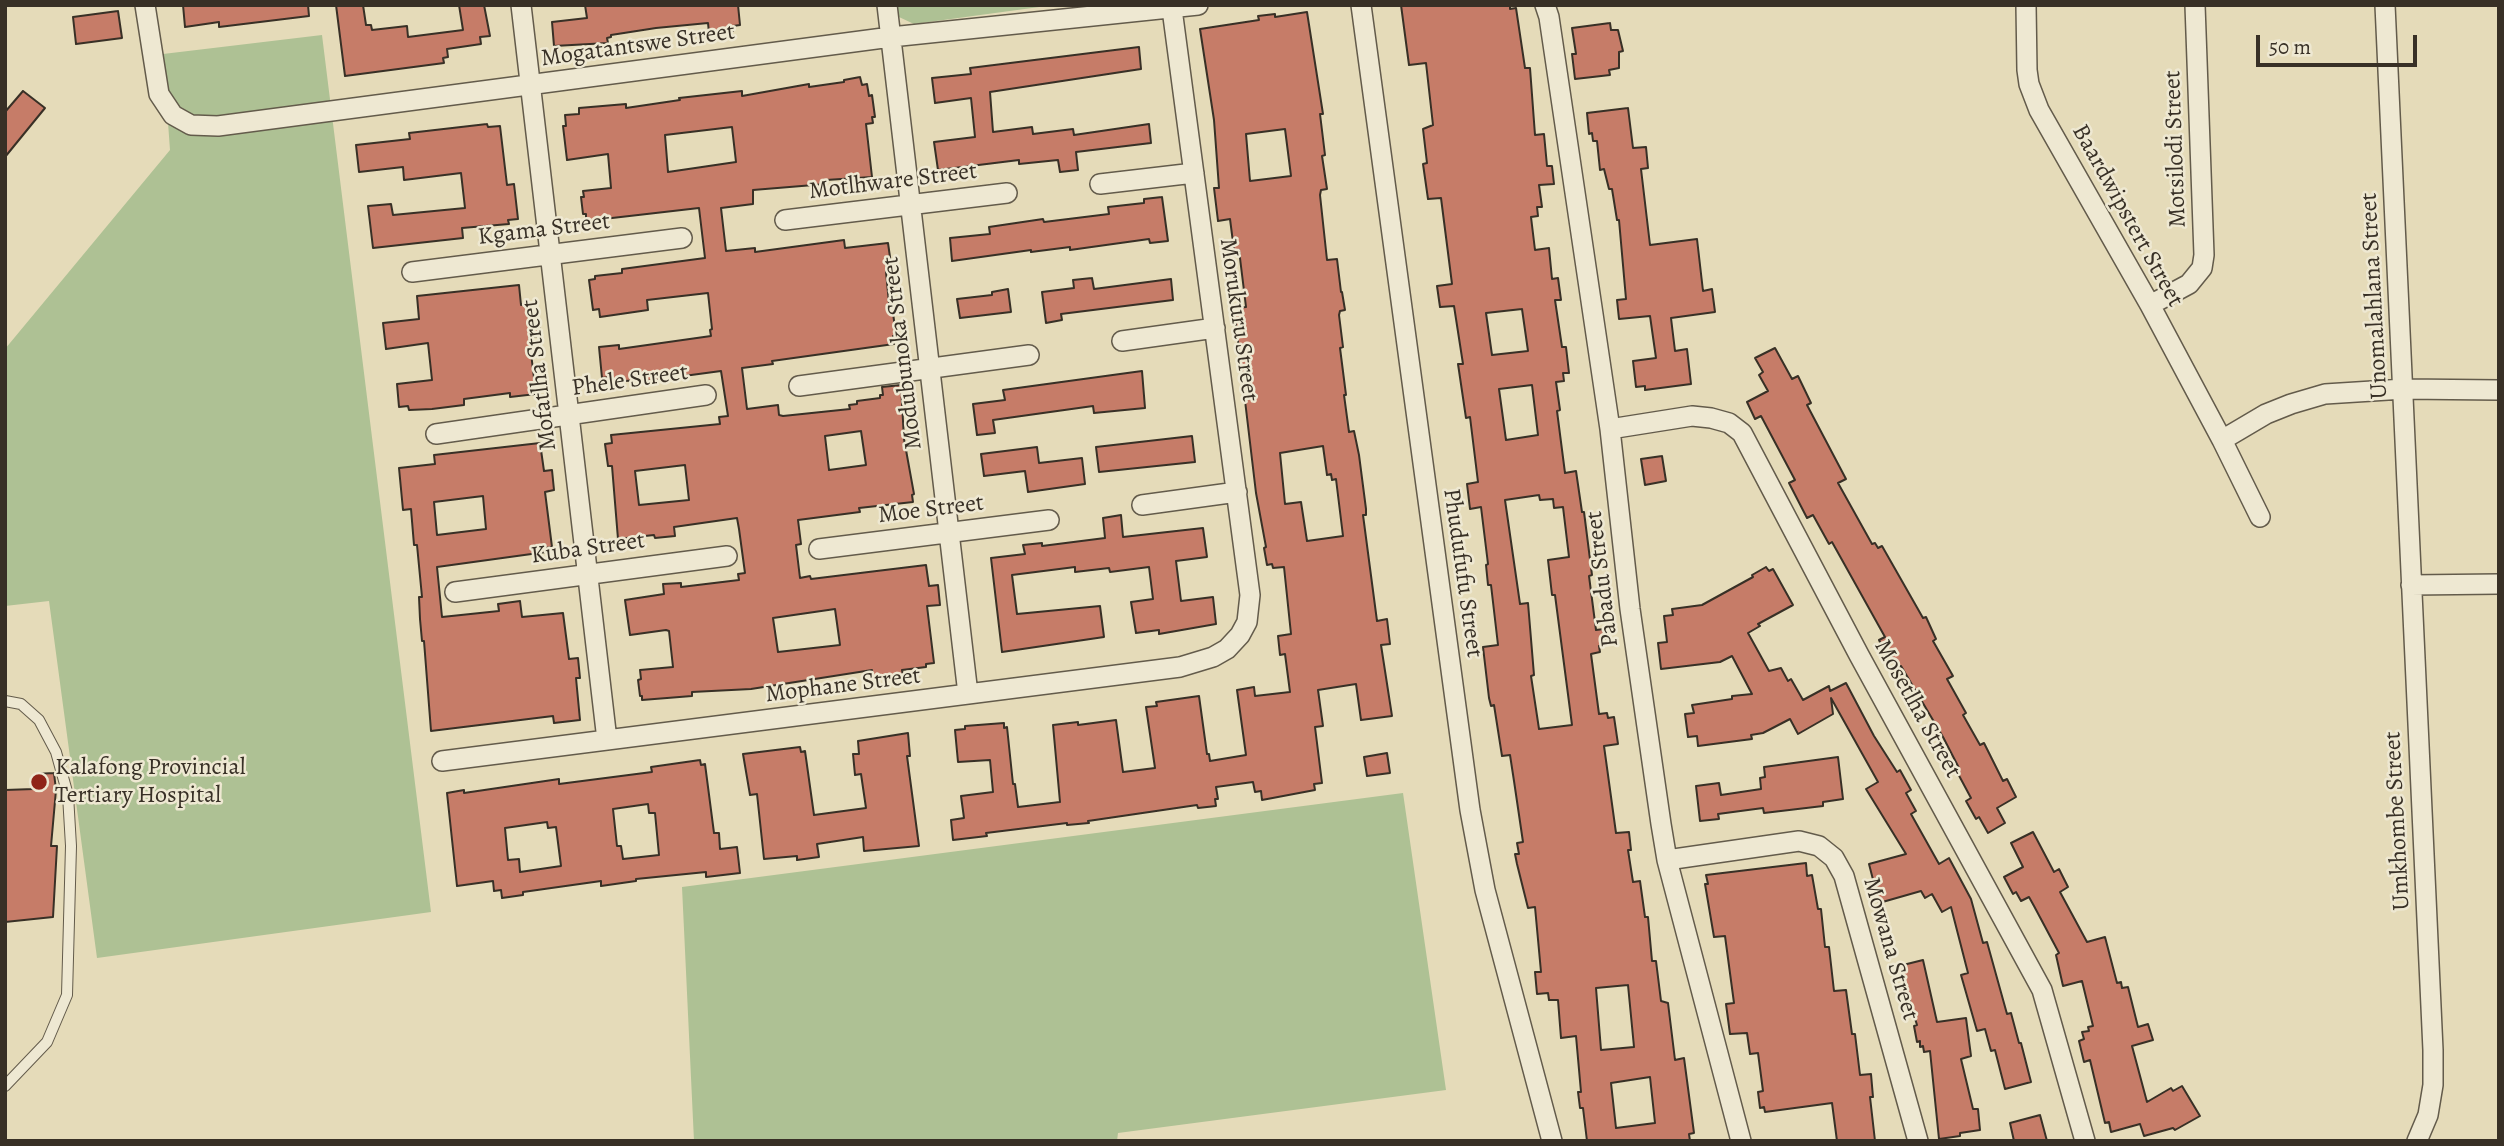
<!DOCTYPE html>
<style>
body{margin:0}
#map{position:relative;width:2504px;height:1146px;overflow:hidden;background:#e5dbb9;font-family:Alegreya,serif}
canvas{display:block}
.frame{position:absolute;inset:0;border:7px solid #383026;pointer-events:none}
.scale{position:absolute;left:2256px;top:35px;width:161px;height:32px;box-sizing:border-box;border:4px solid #383026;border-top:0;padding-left:9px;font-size:21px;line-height:24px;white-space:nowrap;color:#383026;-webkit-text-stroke:5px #eee8d2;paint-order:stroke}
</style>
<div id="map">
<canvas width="2504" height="1146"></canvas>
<div class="frame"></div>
<div class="scale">50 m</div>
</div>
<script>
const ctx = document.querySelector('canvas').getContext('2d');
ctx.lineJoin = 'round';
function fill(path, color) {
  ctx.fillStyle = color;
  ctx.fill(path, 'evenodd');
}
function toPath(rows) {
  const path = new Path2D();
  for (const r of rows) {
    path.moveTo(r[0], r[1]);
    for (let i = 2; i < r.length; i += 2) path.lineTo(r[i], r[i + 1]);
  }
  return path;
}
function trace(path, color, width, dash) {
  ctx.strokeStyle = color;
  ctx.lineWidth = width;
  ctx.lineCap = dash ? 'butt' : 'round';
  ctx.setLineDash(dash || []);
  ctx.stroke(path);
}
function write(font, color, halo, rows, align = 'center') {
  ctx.font = font + ' Alegreya,serif';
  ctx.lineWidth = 5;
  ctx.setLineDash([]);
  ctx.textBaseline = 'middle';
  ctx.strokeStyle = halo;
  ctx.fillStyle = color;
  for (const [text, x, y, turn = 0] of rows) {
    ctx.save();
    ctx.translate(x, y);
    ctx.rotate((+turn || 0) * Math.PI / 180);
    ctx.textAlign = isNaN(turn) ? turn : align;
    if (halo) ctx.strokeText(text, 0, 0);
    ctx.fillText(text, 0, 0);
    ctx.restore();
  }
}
fill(toPath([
 [893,5,1054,5,914,24,899,17],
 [322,35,431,912,97,958,49,601,5,606,5,349,170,150,163,54],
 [1403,793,1446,1090,1118,1133,1117,1141,694,1141,682,887]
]), '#aec194');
const building = toPath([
 [183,5,308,5,309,16,219,27,219,22,185,27,183,5],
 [336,5,363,5,366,25,371,25,372,30,407,26,408,37,463,30,459,5,484,5,490,36,480,37,481,44,447,49,448,57,443,58,444,63,345,76,336,5],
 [585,5,738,5,740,25,733,26,733,31,709,33,708,23,656,28,611,35,611,37,607,38,608,43,554,46,552,22,587,18,585,5],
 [1401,5,1510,5,1510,9,1516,8,1525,68,1530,68,1535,135,1544,134,1547,166,1552,166,1554,184,1539,185,1542,207,1537,207,1538,216,1531,217,1535,250,1549,248,1552,279,1558,278,1561,300,1555,300,1562,347,1566,347,1569,373,1563,373,1564,381,1556,382,1560,410,1557,411,1565,473,1576,471,1582,512,1584,512,1592,575,1589,576,1596,630,1604,629,1606,645,1599,646,1600,652,1591,654,1599,714,1607,713,1608,718,1614,717,1618,744,1604,746,1616,833,1629,832,1631,850,1628,850,1633,882,1640,881,1645,917,1648,917,1652,961,1656,961,1661,1001,1668,1003,1675,1060,1684,1058,1694,1133,1689,1134,1690,1141,1587,1141,1583,1108,1580,1108,1578,1092,1581,1092,1576,1036,1561,1038,1558,1000,1549,1000,1548,993,1537,994,1535,972,1541,972,1535,907,1528,908,1517,864,1515,854,1519,854,1517,843,1523,842,1514,781,1510,755,1502,756,1494,705,1491,706,1489,698,1483,647,1498,645,1491,585,1488,585,1486,565,1488,564,1481,507,1470,509,1467,484,1478,482,1470,417,1466,418,1458,364,1463,364,1454,306,1440,307,1437,286,1452,284,1441,198,1428,199,1423,164,1427,163,1423,129,1433,125,1426,63,1409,65,1401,5],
 [1522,309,1528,351,1492,355,1486,313,1522,309],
 [1532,385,1538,435,1506,440,1499,389,1532,385],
 [1539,495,1540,500,1553,499,1554,508,1563,507,1569,557,1548,560,1552,595,1555,595,1572,725,1539,729,1531,676,1534,675,1528,603,1520,604,1505,500,1539,495],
 [1628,985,1634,1047,1601,1050,1596,988,1628,985],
 [1650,1077,1655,1123,1616,1128,1611,1083,1650,1077],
 [118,11,122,38,76,44,73,17,118,11],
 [1307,12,1323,114,1320,114,1325,155,1322,156,1327,189,1321,190,1320,195,1327,260,1337,259,1341,292,1342,292,1345,310,1340,311,1339,315,1343,347,1340,348,1346,395,1344,395,1349,432,1354,431,1359,455,1366,509,1366,515,1363,515,1377,621,1387,619,1390,644,1381,645,1392,716,1361,720,1356,684,1318,690,1323,726,1315,727,1322,783,1314,784,1315,790,1262,800,1261,791,1255,792,1253,782,1216,787,1218,799,1215,799,1216,806,1198,808,1197,805,1088,821,1089,823,1067,825,1067,823,986,833,987,836,953,840,951,820,964,818,961,796,993,792,990,760,958,762,955,730,965,729,965,726,1004,723,1004,728,1007,727,1013,784,1015,784,1018,807,1060,802,1053,725,1078,722,1078,725,1116,720,1123,772,1155,768,1146,707,1157,706,1156,702,1199,696,1207,754,1209,754,1210,761,1246,755,1237,690,1254,687,1255,696,1290,692,1285,654,1280,655,1278,636,1291,634,1284,567,1273,568,1272,564,1267,565,1264,548,1266,547,1256,493,1234,308,1246,307,1239,250,1234,250,1230,219,1218,221,1214,188,1219,188,1214,120,1200,29,1259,20,1258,16,1275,14,1275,17,1307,12],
 [1285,129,1291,176,1250,181,1246,134,1285,129],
 [1323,446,1327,475,1331,474,1332,480,1336,479,1343,536,1307,541,1301,502,1285,504,1280,453,1323,446],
 [1610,23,1611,30,1618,30,1623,51,1619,52,1619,68,1609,70,1610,75,1575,79,1572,54,1576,54,1572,28,1610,23],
 [1139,47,1141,69,990,92,993,132,1032,127,1033,134,1073,129,1074,135,1149,124,1151,143,1076,152,1078,170,1060,172,1058,160,1019,164,1019,160,938,170,934,142,975,137,971,98,935,103,932,78,971,74,970,68,1139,47],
 [860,77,862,85,867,84,869,96,872,95,875,117,872,117,873,123,866,124,872,177,826,180,826,184,753,190,753,204,721,208,726,251,755,248,755,252,844,240,845,248,888,243,892,271,886,272,890,313,893,313,896,335,893,336,894,344,772,361,773,364,742,368,747,409,778,405,779,415,783,416,850,409,849,405,857,404,857,401,880,398,880,395,883,395,882,387,901,385,904,439,914,494,912,495,913,502,859,508,860,512,798,520,801,544,796,545,800,578,810,576,811,579,926,565,929,586,938,585,940,605,927,606,934,663,926,664,926,667,902,670,903,676,873,680,872,670,751,689,692,692,692,696,642,700,642,696,640,696,638,680,641,679,640,670,673,667,669,631,666,630,630,635,625,600,664,594,663,584,681,583,681,587,739,580,738,574,745,573,739,529,737,518,674,527,675,536,655,538,654,535,618,539,612,466,608,466,605,444,612,443,611,435,720,424,719,417,728,416,721,371,639,382,639,380,611,382,610,377,602,378,599,347,619,345,619,349,711,336,710,330,712,329,708,293,647,300,648,310,600,317,599,309,593,310,589,280,595,279,595,276,622,273,622,269,705,258,699,208,586,221,586,214,583,214,581,197,584,197,583,191,611,188,608,154,567,160,563,126,566,126,565,115,579,114,579,108,626,104,626,108,680,100,679,98,742,91,742,96,809,84,809,87,844,82,844,80,860,77],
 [732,127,736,162,668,172,665,135,732,127],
 [861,431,866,465,829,470,825,436,861,431],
 [685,465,689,500,639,505,635,471,685,465],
 [835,609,840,645,778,652,773,618,835,609],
 [23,91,45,108,5,157,5,112,23,91],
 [1628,108,1633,148,1646,147,1648,168,1641,169,1650,245,1697,239,1703,291,1712,289,1715,312,1671,318,1675,351,1687,349,1691,384,1645,390,1645,386,1636,387,1633,361,1656,358,1650,316,1619,319,1617,300,1626,299,1619,220,1617,220,1612,189,1609,189,1604,169,1600,170,1597,141,1593,141,1592,133,1589,134,1587,113,1628,108],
 [487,124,488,127,500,126,507,185,514,184,518,219,508,220,509,224,462,228,463,238,373,248,368,206,391,204,393,215,465,208,461,173,404,180,403,167,359,172,356,145,410,139,409,133,487,124],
 [1162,197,1168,241,1150,243,1149,239,1070,250,1070,247,1031,252,1031,250,952,261,950,238,990,234,989,227,1043,219,1044,222,1109,214,1108,207,1144,203,1144,199,1162,197],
 [1092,278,1094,289,1171,279,1173,300,1061,314,1062,320,1046,323,1042,292,1074,288,1073,280,1092,278],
 [519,285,521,305,527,304,529,319,538,318,541,336,529,337,536,394,510,397,510,393,464,399,464,405,432,409,409,410,408,406,399,407,397,384,432,380,428,343,386,349,383,323,419,319,417,296,519,285],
 [1008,289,1011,312,960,318,957,299,992,295,992,292,1008,289],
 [1775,348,1792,379,1798,376,1811,403,1807,405,1846,479,1838,483,1872,544,1875,543,1878,548,1882,546,1923,618,1926,617,1936,639,1933,641,1953,676,1947,679,1966,713,1963,715,1980,745,1984,743,2003,781,2007,779,2016,797,1997,808,2005,823,1988,833,1979,817,1976,819,1966,801,1971,798,1956,770,1959,768,1943,737,1901,666,1897,668,1892,657,1888,659,1879,640,1885,637,1832,542,1829,544,1813,515,1807,518,1789,483,1795,480,1761,416,1755,419,1747,402,1768,391,1759,375,1763,372,1755,358,1775,348],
 [1142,371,1145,408,1094,413,1093,406,993,420,995,433,977,435,973,404,1005,400,1003,390,1142,371],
 [1192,436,1195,462,1099,472,1096,447,1192,436],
 [540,443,544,471,552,470,554,490,545,492,552,547,546,548,546,552,437,567,442,617,499,611,498,604,520,601,522,617,563,613,569,659,578,658,580,678,576,678,580,720,554,723,553,716,431,731,424,641,422,641,420,619,419,597,422,597,417,545,414,545,411,509,403,510,399,468,435,464,434,455,540,443],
 [483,496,486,529,437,535,434,502,483,496],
 [1037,447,1039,463,1082,458,1085,484,1028,492,1025,471,984,476,981,454,1037,447],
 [1662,456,1666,481,1645,485,1641,459,1662,456],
 [1121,515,1123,537,1203,528,1207,557,1176,561,1181,601,1213,597,1216,624,1159,634,1159,630,1136,633,1131,602,1153,599,1149,567,1110,572,1109,568,1075,572,1075,567,1012,575,1017,614,1100,606,1104,637,1002,652,991,558,1025,554,1023,545,1042,543,1042,546,1105,538,1103,518,1121,515],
 [1766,567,1769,571,1773,569,1793,605,1758,624,1760,626,1748,633,1769,671,1781,668,1788,681,1791,679,1803,700,1829,686,1830,691,1846,683,1874,736,1897,772,1900,770,1911,790,1906,793,1916,811,1911,814,1939,864,1949,858,1971,899,1983,943,1987,942,2007,1014,2011,1013,2019,1043,2021,1043,2031,1082,2005,1089,1995,1050,1991,1051,1985,1029,1977,1031,1961,975,1968,973,1951,907,1942,912,1932,894,1925,898,1921,891,1879,903,1869,864,1906,854,1866,789,1878,782,1831,698,1833,714,1798,734,1790,719,1763,733,1751,735,1752,739,1698,746,1697,736,1688,737,1685,714,1694,713,1692,705,1732,699,1732,696,1752,694,1732,656,1720,662,1661,669,1658,643,1667,642,1664,616,1673,615,1672,609,1702,605,1753,577,1752,575,1766,567],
 [908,733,910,756,907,756,919,846,864,851,863,837,817,844,819,857,797,860,797,856,764,859,757,794,750,795,743,754,800,747,801,752,805,751,814,815,866,808,861,774,855,775,853,754,859,754,858,741,908,733],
 [1387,753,1390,773,1367,776,1364,757,1387,753],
 [1838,757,1843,799,1823,802,1823,806,1764,813,1763,808,1718,814,1719,819,1700,821,1696,786,1719,783,1721,795,1761,789,1760,778,1765,777,1764,767,1838,757],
 [700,760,701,765,705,764,714,833,719,833,720,849,737,847,740,873,706,877,706,872,636,879,636,881,601,886,601,881,523,892,523,895,502,898,501,890,494,891,493,881,457,886,447,793,464,790,464,793,559,779,559,784,652,772,651,767,700,760],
 [648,804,649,813,655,813,659,855,623,859,621,846,617,846,613,809,648,804],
 [547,822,548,828,556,827,561,866,520,872,519,859,508,860,505,828,547,822],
 [54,773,56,790,51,846,57,846,53,917,5,922,5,790,34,789,35,774,54,773],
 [2033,832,2054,872,2059,869,2068,887,2060,892,2087,942,2105,937,2117,983,2121,982,2122,988,2128,987,2138,1027,2148,1024,2153,1040,2132,1046,2147,1102,2171,1088,2173,1091,2182,1086,2200,1116,2175,1130,2173,1128,2144,1136,2140,1124,2111,1132,2109,1122,2105,1123,2090,1060,2084,1062,2079,1041,2084,1039,2082,1032,2089,1031,2088,1027,2093,1026,2082,981,2063,986,2056,955,2059,953,2034,906,2029,897,2021,901,2016,892,2013,894,2004,877,2023,867,2011,843,2033,832],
 [1806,863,1807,876,1812,875,1818,909,1821,909,1825,947,1829,947,1834,991,1846,990,1852,1034,1855,1034,1860,1075,1871,1074,1873,1097,1870,1097,1875,1141,1837,1141,1832,1103,1765,1112,1764,1107,1760,1108,1758,1092,1763,1091,1758,1053,1750,1054,1747,1033,1730,1034,1726,1004,1734,1003,1725,936,1714,937,1705,884,1708,884,1706,875,1806,863],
 [1923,960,1937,1022,1966,1018,1971,1056,1961,1059,1973,1109,1978,1109,1980,1130,1960,1133,1960,1136,1939,1139,1930,1051,1924,1052,1923,1046,1920,1047,1920,1041,1917,1042,1914,1026,1917,1025,1899,966,1923,960],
 [2040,1115,2047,1141,2014,1141,2010,1123,2040,1115]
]);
fill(building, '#c67c68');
trace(building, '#383026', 2);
const service = toPath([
 [5,701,21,704,39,720,56,752,68,795,71,846,67,995,47,1042,5,1086]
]);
const minor = toPath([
 [145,5,159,94,173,115,191,125,218,126,891,37,1198,5],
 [521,5,607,740],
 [887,5,968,694],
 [1361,5,1470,810,1485,890,1552,1141],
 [1545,5,1549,17,1610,429,1630,609,1661,824,1667,860,1741,1141],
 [2026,5,2027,70,2029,84,2039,110,2150,305,2222,440,2260,517],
 [2385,5,2433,1050,2433,1085,2428,1115,2417,1141],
 [1100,184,1194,173],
 [785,220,1007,193],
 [412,272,682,238],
 [2150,305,2189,284,2202,268,2204,255,2195,5],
 [1122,341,1215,328],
 [799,386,1029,355],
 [1610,429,1692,416,1711,418,1729,423,1742,433,1859,655,2042,990,2085,1141],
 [436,434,706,395],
 [2222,440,2266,414,2291,404,2325,394,2404,389,2499,390],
 [1142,505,1237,492],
 [819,549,1049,520],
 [2411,585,2499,584],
 [455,592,727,556],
 [442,761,1180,667,1213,657,1227,649,1240,635,1247,622,1250,595,1172,9],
 [1667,860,1799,841,1819,846,1834,858,1844,876,1918,1141]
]);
trace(service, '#635b4b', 12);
trace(minor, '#635b4b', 22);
trace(service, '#eee8d2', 10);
trace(minor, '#eee8d2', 19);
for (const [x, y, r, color] of [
 [39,782,9,"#8f2418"]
]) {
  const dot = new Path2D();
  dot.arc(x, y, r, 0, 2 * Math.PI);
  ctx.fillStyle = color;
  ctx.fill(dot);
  trace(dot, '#eee8d2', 2.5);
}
write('24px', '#383026', '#eee8d2', [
 ["Mogatantswe Street",638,46,-8],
 ["Motsilodi Street",2176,149,-92],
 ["Motlhware Street",893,182,-7],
 ["Baardwipstert Street",2127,216,61],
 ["Kgama Street",544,230,-7],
 ["Unomalahlana Street",2375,296,-93],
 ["Morukuru Street",1238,320,82],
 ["Modubunoka Street",903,353,-97],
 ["Mofatlha Street",540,375,-97],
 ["Phele Street",630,381,-8],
 ["Moe Street",931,510,-7],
 ["Kuba Street",588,549,-8],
 ["Phudufufu Street",1462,573,82],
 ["Pabadu Street",1603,579,-97],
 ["Mophane Street",843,686,-7],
 ["Mosetlha Street",1917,709,61],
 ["Umkhombe Street",2398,821,-93],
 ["Mowana Street",1890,949,74]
]);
write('24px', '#383026', '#eee8d2', [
 ["Kalafong Provincial",55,768],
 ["Tertiary Hospital",55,796]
], 'left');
</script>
